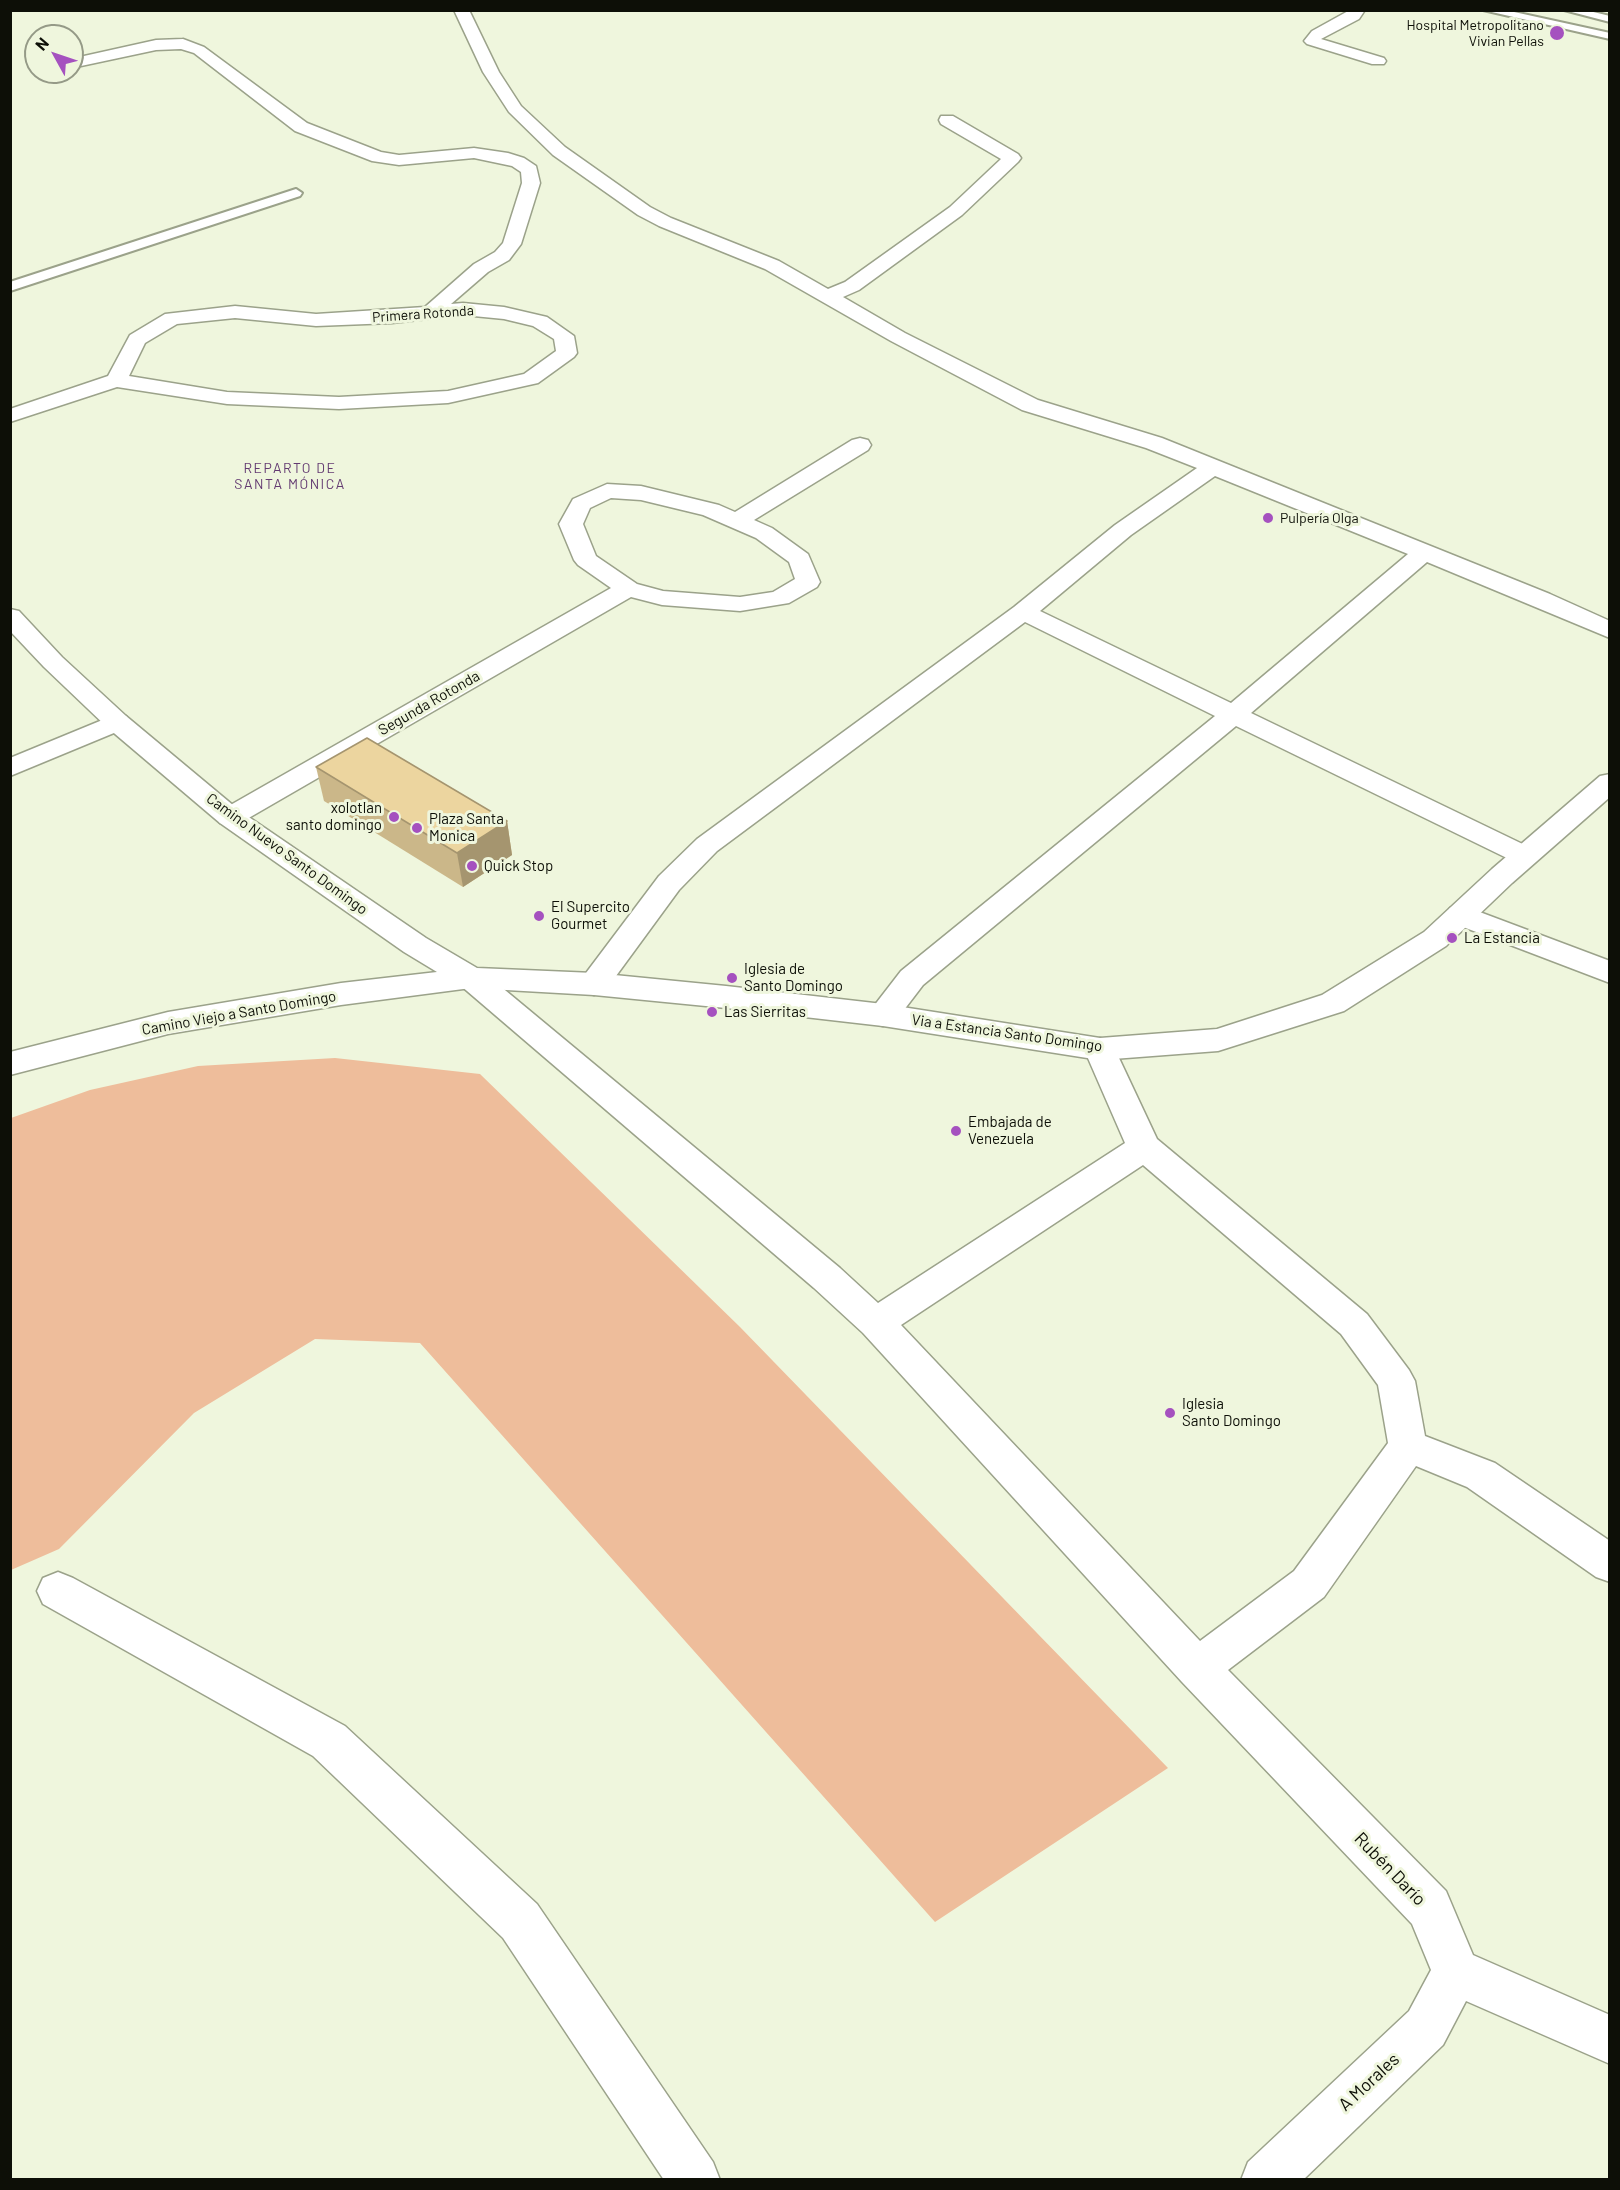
<!DOCTYPE html>
<meta charset="utf-8">
<style>
body{margin:0}
#map{position:relative;width:1620px;height:2190px;overflow:hidden;background:#eff6dd;font-family:Barlow,sans-serif}
canvas{display:block}
.frame{position:absolute;inset:0;border:12px solid #0d0f07;pointer-events:none}
.north{position:absolute;left:24px;top:24px;width:60px;height:60px;box-sizing:border-box;background:#eff6dd;border:2px solid #959a87;border-radius:50%;rotate:310deg;font-size:16px;font-weight:700;line-height:24px;text-align:center;color:#0d0f07}
.north::after{content:'';display:block;margin:auto;width:21px;height:27px;background:#a551bf;clip-path:polygon(50% 0,100% 100%,50% 72%,0 100%)}
</style>
<div id="map">
<canvas width="1620" height="2190"></canvas>
<div class="frame"></div>
<div class="north">N</div>
</div>
<script>
const ctx = document.querySelector('canvas').getContext('2d');
ctx.lineJoin = 'round';
function fill(path, color) {
  ctx.fillStyle = color;
  ctx.fill(path, 'evenodd');
}
function toPath(rows) {
  const path = new Path2D();
  for (const r of rows) {
    path.moveTo(r[0], r[1]);
    for (let i = 2; i < r.length; i += 2) path.lineTo(r[i], r[i + 1]);
  }
  return path;
}
function trace(path, color, width, dash) {
  ctx.strokeStyle = color;
  ctx.lineWidth = width;
  ctx.lineCap = dash ? 'butt' : 'round';
  ctx.setLineDash(dash || []);
  ctx.stroke(path);
}
function write(font, color, halo, rows, align = 'center') {
  ctx.font = font + ' Barlow,sans-serif';
  ctx.lineWidth = 6;
  ctx.setLineDash([]);
  ctx.textBaseline = 'middle';
  ctx.strokeStyle = halo;
  ctx.fillStyle = color;
  for (const [text, x, y, turn = 0] of rows) {
    ctx.save();
    ctx.translate(x, y);
    ctx.rotate((+turn || 0) * Math.PI / 180);
    ctx.textAlign = isNaN(turn) ? turn : align;
    if (halo) ctx.strokeText(text, 0, 0);
    ctx.fillText(text, 0, 0);
    ctx.restore();
  }
}
fill(toPath([
 [335,1058,480,1074,740,1327,1168,1768,935,1922,420,1343,315,1339,194,1413,59,1549,11,1570,11,1118,90,1090,198,1066]
]), '#eebd9b');
const service = toPath([
 [1483,10,1505,10,1610,33,1610,39,1483,10],
 [1564,10,1585,10,1610,16,1610,22,1564,10],
 [296,189,302,193,300,196,10,291,10,282,296,189]
]);
const minor = toPath([
 [454,10,469,10,499,72,521,106,565,147,650,207,671,218,779,261,828,289,845,282,950,207,1001,159,941,124,939,120,941,116,953,116,1018,154,1021,158,1018,162,962,215,859,290,843,297,905,333,1038,400,1162,438,1550,594,1610,621,1610,638,1427,562,1251,713,1535,850,1539,856,1535,862,1525,865,1515,862,1236,726,923,985,894,1023,883,1026,872,1023,867,1015,901,971,1215,716,1025,622,717,851,679,890,605,991,594,995,583,991,578,984,583,977,659,876,697,839,1014,607,1115,525,1197,468,1146,448,1022,410,891,341,765,269,659,226,638,215,553,155,509,112,483,72,454,10],
 [1215,476,1408,554,1231,703,1040,611,1131,535,1215,476],
 [1350,10,1365,10,1359,19,1321,39,1384,58,1386,61,1384,64,1372,64,1307,44,1304,41,1312,31,1350,10],
 [183,39,204,47,307,123,381,152,399,155,474,148,508,153,524,158,536,166,540,183,521,244,509,260,488,272,451,304,463,303,504,307,547,317,574,336,577,353,574,357,538,383,448,403,339,409,227,404,117,387,10,422,10,409,108,376,130,335,165,314,235,306,316,314,425,307,474,264,495,252,503,243,522,183,521,172,512,166,474,158,399,165,372,161,295,131,194,53,181,49,156,50,81,66,73,61,75,58,156,40,183,39],
 [463,315,504,319,533,326,554,339,556,351,524,374,448,391,339,397,227,392,129,376,145,343,177,324,235,318,316,326,392,323,463,315],
 [860,438,868,440,871,445,868,450,754,520,772,528,808,554,820,582,817,587,789,603,740,611,662,605,631,597,240,823,230,826,220,823,216,817,220,811,611,588,578,565,574,560,559,524,573,499,607,484,641,486,719,505,735,512,852,440,860,438],
 [611,498,641,500,703,515,756,538,789,562,795,579,773,592,740,597,663,591,637,584,596,556,583,524,590,508,611,498],
 [117,714,126,716,130,722,126,728,10,776,10,758,117,714],
 [1461,905,1610,961,1610,983,1450,922,1446,915,1450,908,1461,905],
 [471,968,482,971,840,1268,878,1303,1125,1143,1084,1049,1089,1041,1100,1038,1111,1041,1157,1139,1367,1314,1409,1370,1415,1381,1425,1436,1495,1463,1610,1541,1610,1582,1596,1577,1467,1487,1416,1466,1324,1597,1228,1670,1446,1891,1473,1955,1610,2015,1610,2064,1466,2001,1443,2045,1303,2180,1241,2180,1248,2162,1409,2011,1431,1970,1412,1924,1182,1682,863,1333,814,1288,460,985,455,978,460,971,471,968],
 [1143,1165,1341,1334,1378,1385,1388,1443,1294,1571,1200,1641,901,1325,1143,1165],
 [58,1572,73,1578,345,1726,537,1904,713,2162,720,2180,664,2180,503,1938,313,1756,43,1604,37,1591,43,1578,58,1572]
]);
const tertiary = toPath([
 [10,609,19,611,62,657,126,716,240,811,426,938,477,968,594,973,726,986,883,1004,1100,1038,1217,1029,1322,995,1424,932,1492,869,1600,776,1610,774,1610,797,1512,883,1446,946,1344,1011,1218,1051,1100,1060,883,1026,726,1008,594,995,471,988,341,1005,168,1034,10,1075,10,1052,168,1012,341,983,437,972,404,952,220,823,108,728,44,667,10,631,10,609]
]);
trace(service, '#9ba28a', 4);
trace(minor, '#9ba28a', 3);
trace(tertiary, '#9ba28a', 3);
fill(service, '#fff');
fill(minor, '#fff');
fill(tertiary, '#fff');
fill(toPath([
 [316,767,507,821,512,855,463,887,324,801]
]), '#cbb789');
fill(toPath([
 [507,821,512,855,463,887,457,853]
]), '#a5956f');
const building = toPath([
 [367,738,507,821,457,853,316,767,367,738]
]);
fill(building, '#ecd59f');
trace(building, '#a5956f', 1.5);
for (const [x, y, r, color] of [
 [1557,33,8,"#a551bf"],
 [1268,518,6,"#a551bf"],
 [394,817,6,"#a551bf"],
 [417,828,6,"#a551bf"],
 [472,866,6,"#a551bf"],
 [539,916,6,"#a551bf"],
 [1452,938,6,"#a551bf"],
 [732,978,6,"#a551bf"],
 [712,1012,6,"#a551bf"],
 [956,1131,6,"#a551bf"],
 [1170,1413,6,"#a551bf"]
]) {
  const dot = new Path2D();
  dot.arc(x, y, r, 0, 2 * Math.PI);
  ctx.fillStyle = color;
  ctx.fill(dot);
  trace(dot, '#eff6dd', 2);
}
write('14px', '#0d0f07', '#eff6dd', [
 ["Hospital Metropolitano",1544,25],
 ["Vivian Pellas",1544,41],
 ["Pulpería Olga",1280,518,"left"]
], 'right');
write('14px', '#0d0f07', '#eff6dd', [
 ["Primera Rotonda",423,314,-4]
]);
ctx.letterSpacing = '1.5px';
write('14px', '#633a71', '#eff6dd', [
 ["REPARTO DE",290,468],
 ["SANTA MÓNICA",290,484]
]);
ctx.letterSpacing = '0px';
write('15px', '#0d0f07', '#eff6dd', [
 ["Segunda Rotonda",429,703,-30],
 ["Camino Nuevo Santo Domingo",287,854,36],
 ["Camino Viejo a Santo Domingo",239,1013,-10],
 ["Via a Estancia Santo Domingo",1007,1033,8]
]);
write('15px', '#0d0f07', '#eff6dd', [
 ["xolotlan",382,808,"right"],
 ["santo domingo",382,825,"right"],
 ["Plaza Santa",429,819],
 ["Monica",429,836],
 ["Quick Stop",484,866],
 ["El Supercito",551,907],
 ["Gourmet",551,924],
 ["La Estancia",1464,938],
 ["Iglesia de",744,969],
 ["Santo Domingo",744,986],
 ["Las Sierritas",724,1012],
 ["Embajada de",968,1122],
 ["Venezuela",968,1139],
 ["Iglesia",1182,1404],
 ["Santo Domingo",1182,1421]
], 'left');
write('18px', '#0d0f07', '#eff6dd', [
 ["Rubén Darío",1390,1869,46],
 ["A Morales",1369,2082,-43]
]);
</script>
